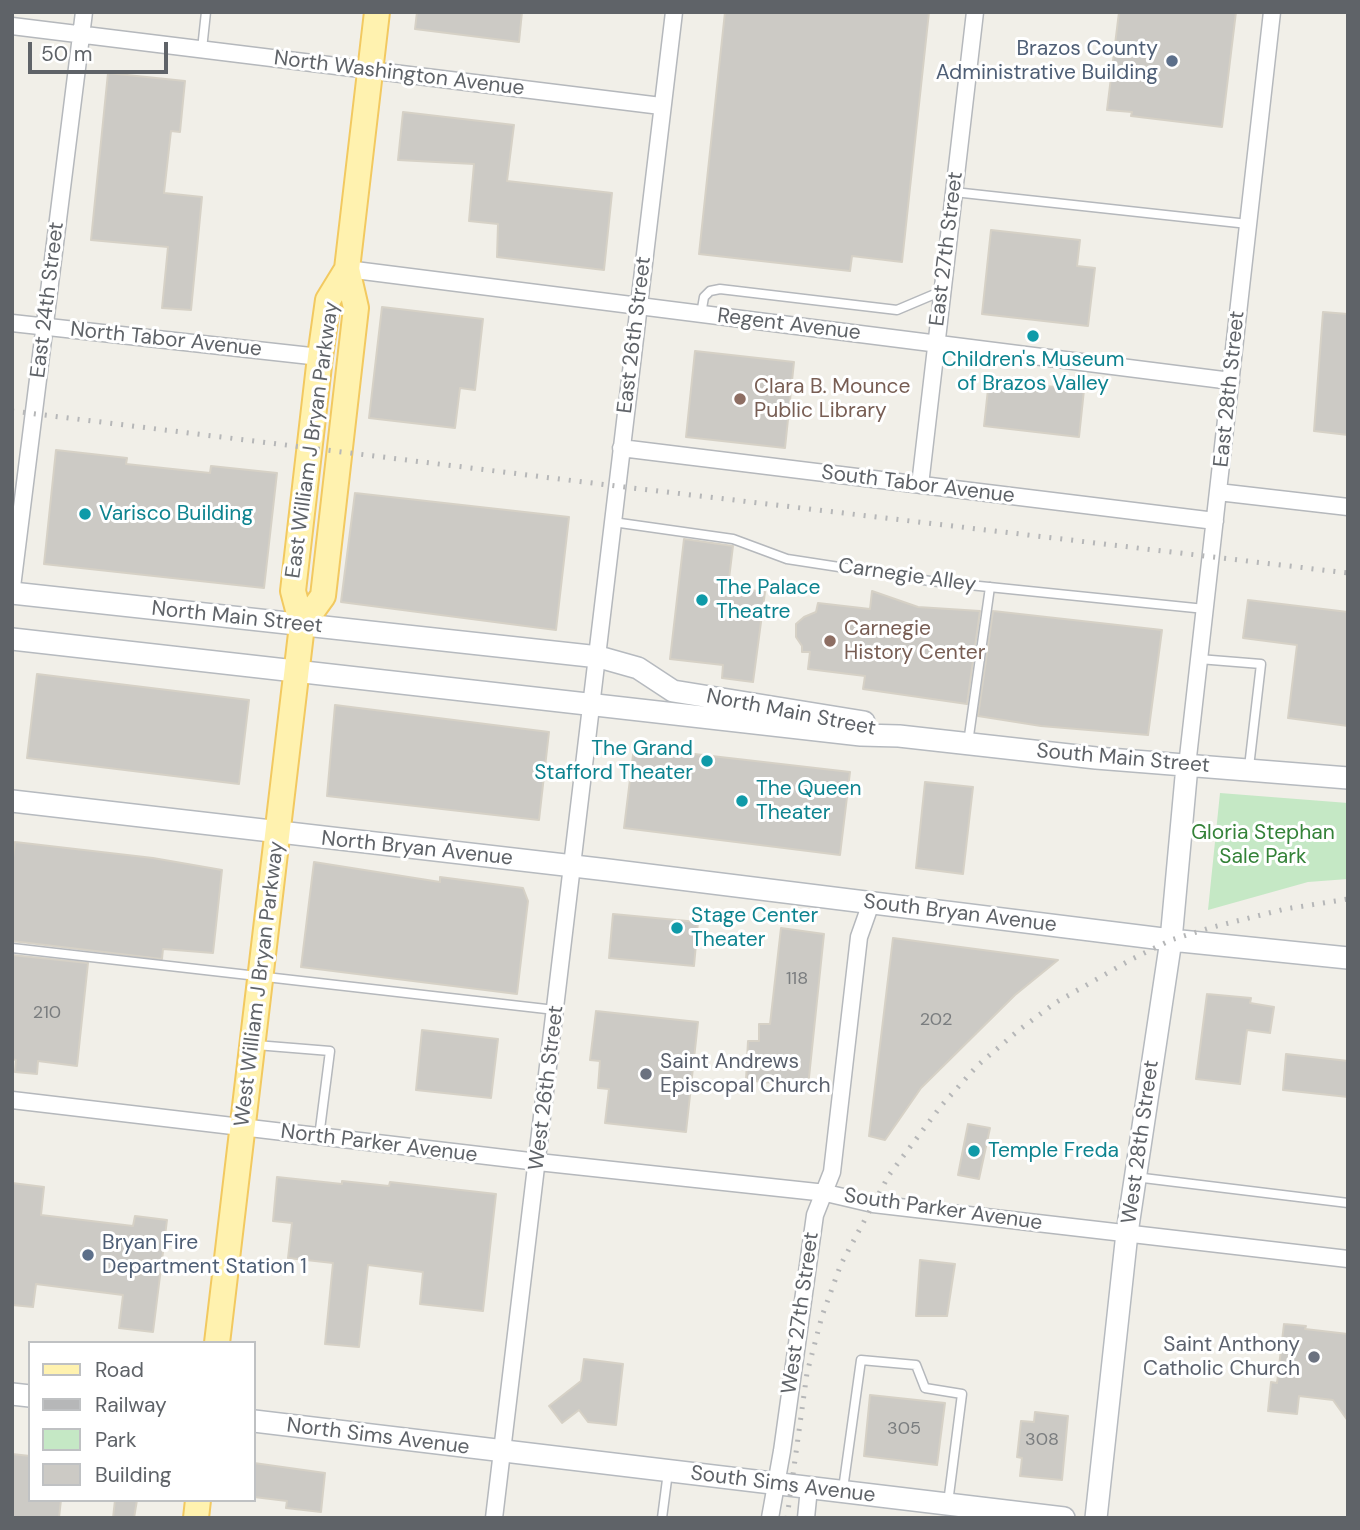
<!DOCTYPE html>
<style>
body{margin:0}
#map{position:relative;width:1360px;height:1530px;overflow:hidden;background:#f1efe8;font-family:"DM Sans",sans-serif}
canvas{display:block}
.frame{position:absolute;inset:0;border:14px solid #5f6368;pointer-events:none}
.legend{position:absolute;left:28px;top:1341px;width:228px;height:161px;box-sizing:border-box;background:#fff;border:2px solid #bfc1c3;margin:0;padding:9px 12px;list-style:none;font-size:21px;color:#5f6368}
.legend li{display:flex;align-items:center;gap:14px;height:35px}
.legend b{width:35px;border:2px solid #bfc1c3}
.scale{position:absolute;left:28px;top:42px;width:140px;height:32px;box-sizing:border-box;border:4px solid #5f6368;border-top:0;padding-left:9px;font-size:21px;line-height:24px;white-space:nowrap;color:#5f6368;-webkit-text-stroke:5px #fff;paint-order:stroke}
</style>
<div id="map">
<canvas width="1360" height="1530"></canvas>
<div class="frame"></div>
<ul class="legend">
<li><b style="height:9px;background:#fff2af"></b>Road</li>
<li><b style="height:9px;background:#b6b7b8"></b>Railway</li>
<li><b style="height:19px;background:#c5e8c5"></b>Park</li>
<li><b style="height:19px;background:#cccac5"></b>Building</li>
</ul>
<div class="scale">50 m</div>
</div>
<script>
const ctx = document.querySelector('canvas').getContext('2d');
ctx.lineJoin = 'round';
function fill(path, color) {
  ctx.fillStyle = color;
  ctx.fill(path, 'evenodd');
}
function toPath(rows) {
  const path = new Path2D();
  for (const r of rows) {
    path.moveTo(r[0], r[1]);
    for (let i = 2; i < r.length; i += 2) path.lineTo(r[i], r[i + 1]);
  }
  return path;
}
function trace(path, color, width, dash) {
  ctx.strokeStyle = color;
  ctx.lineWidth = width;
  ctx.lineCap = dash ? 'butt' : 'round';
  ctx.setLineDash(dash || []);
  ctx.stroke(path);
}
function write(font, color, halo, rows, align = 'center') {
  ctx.font = font + ' "DM Sans",sans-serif';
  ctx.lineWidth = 6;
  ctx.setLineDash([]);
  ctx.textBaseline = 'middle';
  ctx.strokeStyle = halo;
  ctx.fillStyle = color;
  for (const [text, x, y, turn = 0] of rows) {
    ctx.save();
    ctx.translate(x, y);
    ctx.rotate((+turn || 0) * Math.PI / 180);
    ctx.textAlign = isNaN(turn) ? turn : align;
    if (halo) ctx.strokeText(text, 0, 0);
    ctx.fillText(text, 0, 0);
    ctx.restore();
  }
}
fill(toPath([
 [1220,793,1348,803,1348,879,1308,882,1208,910]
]), '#c5e8c5');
const building = toPath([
 [417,12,522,12,519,42,415,29,417,12],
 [725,12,929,12,902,262,852,256,850,271,699,254,725,12],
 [1119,12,1236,12,1222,127,1131,116,1132,112,1107,110,1119,12],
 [108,73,185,81,180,132,171,131,164,193,202,197,191,310,162,308,168,247,91,240,108,73],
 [403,112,514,125,507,181,612,193,604,270,497,257,498,224,469,221,474,164,398,160,403,112],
 [991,230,1080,240,1077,266,1095,268,1088,326,982,314,991,230],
 [382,307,483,319,475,390,460,388,455,428,369,418,382,307],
 [1323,312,1348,314,1348,435,1314,431,1323,312],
 [695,351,794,362,785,448,686,437,695,351],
 [989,380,1084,390,1079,437,984,426,989,380],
 [56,450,127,458,126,464,210,473,211,466,277,473,264,588,44,564,56,450],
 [355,493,569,517,556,630,341,602,355,493],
 [684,539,733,546,728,587,765,592,753,682,722,678,723,665,670,659,684,539],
 [872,591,918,607,980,611,967,704,863,689,865,676,808,669,810,652,802,652,802,646,796,637,796,624,804,617,816,612,818,603,870,609,872,591],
 [1248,600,1348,612,1348,726,1288,718,1297,645,1243,638,1248,600],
 [993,611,1162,630,1148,735,1041,726,978,716,993,611],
 [37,674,249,700,239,784,27,758,37,674],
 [335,705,549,732,539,820,327,796,335,705],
 [634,747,850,772,840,855,624,828,634,747],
 [925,782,973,787,963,874,916,868,925,782],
 [15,842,153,858,222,870,213,953,163,949,162,959,12,941,12,866,15,842],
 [314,862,440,882,440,877,523,888,528,901,517,994,301,967,314,862],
 [613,914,698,922,694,966,609,958,613,914],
 [781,928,824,934,808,1087,746,1080,748,1041,759,1041,759,1024,770,1024,781,928],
 [893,938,1058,960,1015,995,921,1088,885,1140,869,1136,893,938],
 [12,955,88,963,77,1066,38,1061,37,1074,15,1072,16,1060,12,1059,12,955],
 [1207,994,1251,998,1250,1003,1274,1007,1270,1033,1247,1030,1240,1084,1196,1079,1207,994],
 [596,1011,698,1022,686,1132,605,1123,609,1089,598,1088,600,1061,590,1060,596,1011],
 [422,1030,498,1039,491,1098,416,1090,422,1030],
 [1286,1054,1348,1061,1348,1097,1283,1090,1286,1054],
 [968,1124,990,1128,979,1179,958,1175,968,1124],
 [277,1177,342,1184,342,1181,389,1186,390,1182,496,1194,483,1311,420,1304,423,1272,368,1265,359,1347,325,1344,333,1263,288,1258,292,1223,273,1221,277,1177],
 [12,1183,44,1187,41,1215,133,1226,135,1216,167,1220,153,1332,119,1328,123,1295,36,1284,33,1307,12,1305,12,1183],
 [920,1260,955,1264,947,1316,916,1316,920,1260],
 [1284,1324,1306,1326,1305,1329,1348,1334,1348,1421,1333,1400,1299,1396,1297,1414,1268,1411,1271,1382,1277,1383,1284,1324],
 [584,1359,623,1364,616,1425,588,1422,579,1410,562,1423,549,1406,581,1381,584,1359],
 [870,1395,945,1403,937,1465,864,1456,870,1395],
 [1035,1412,1068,1416,1062,1480,1020,1476,1022,1458,1017,1457,1021,1421,1034,1422,1035,1412],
 [12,1454,30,1456,30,1500,61,1500,59,1518,12,1518,12,1454],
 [254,1463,325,1473,321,1512,286,1508,287,1501,254,1497,254,1463],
 [115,1500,137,1500,134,1518,113,1518,115,1500]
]);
fill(building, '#cccac5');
trace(building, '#d6d1c6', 2);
const lane = toPath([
 [202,49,206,12],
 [954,192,1248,224],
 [701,314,704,297,710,291,720,289,897,310,942,291],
 [613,522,733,539,787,559,930,581,1205,609],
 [1199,659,1261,664,1249,767],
 [968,743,990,587],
 [12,948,555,1010],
 [256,1045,330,1051,319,1137],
 [1135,1177,1348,1203],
 [843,1489,861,1360,916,1365,925,1388,962,1394,948,1503],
 [662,1518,668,1472]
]);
const street = toPath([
 [12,26,661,106],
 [347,269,1231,381],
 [12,323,320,357],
 [621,448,1215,521],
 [920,485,975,12],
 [1218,492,1348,507],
 [12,587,84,12],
 [1187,766,1272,12],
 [12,1100,538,1162,826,1193,873,1204,1348,1259],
 [494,1518,674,12],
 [770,1518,782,1451,815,1215,832,1172,859,937,871,903],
 [806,1518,809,1488]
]);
const secondary = toPath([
 [12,593,599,657,638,668,673,691,864,722],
 [12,639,861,735,899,736,1096,758,1348,778],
 [12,801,608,870,1171,940,1348,958],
 [12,1394,30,1396],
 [254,1421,1064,1518],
 [1096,1518,1127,1233,1171,940,1187,766]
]);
const primary = toPath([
 [302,625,323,596,356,308,347,269,377,12],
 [217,1343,302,625,293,591,320,357,328,300,347,269],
 [196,1518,198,1500]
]);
trace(lane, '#b5b8bc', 11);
trace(street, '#b5b8bc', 19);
trace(secondary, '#b6babf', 24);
trace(primary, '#f2c960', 28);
trace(lane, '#fff', 8);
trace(street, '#fff', 16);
trace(secondary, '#fff', 21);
trace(primary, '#fff2af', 24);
trace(toPath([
 [12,411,616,486,1348,573],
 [787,1518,807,1373,822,1316,841,1264,889,1175,941,1106,978,1065,1019,1030,1055,1003,1132,959,1171,940,1213,927,1285,909,1348,899]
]), '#b6b7b8', 5, [2, 9]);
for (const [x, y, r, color] of [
 [1172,61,7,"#5c6f8a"],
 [1033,336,7,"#0f9aa8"],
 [740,399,7,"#8d6e63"],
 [85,514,7,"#0f9aa8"],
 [702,600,7,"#0f9aa8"],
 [830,641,7,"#8d6e63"],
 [707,761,7,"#0f9aa8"],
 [742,801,7,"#0f9aa8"],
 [677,928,7,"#0f9aa8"],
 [646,1074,7,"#6b7280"],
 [974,1151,7,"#0f9aa8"],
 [88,1255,7,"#5c6f8a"],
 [1314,1357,7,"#6b7280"]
]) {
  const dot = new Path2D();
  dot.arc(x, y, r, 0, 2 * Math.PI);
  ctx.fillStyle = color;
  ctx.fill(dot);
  trace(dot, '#fff', 2.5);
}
write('18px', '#7a7d7f', null, [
 ["118",797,979],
 ["210",47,1013],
 ["202",936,1020],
 ["305",904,1429],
 ["308",1042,1440]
]);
write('21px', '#4e5e75', '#fff', [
 ["Brazos County",1158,49],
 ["Administrative Building",1158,73],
 ["Bryan Fire",102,1243,"left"],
 ["Department Station 1",102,1267,"left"]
], 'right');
write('21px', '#5f6368', '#fff', [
 ["North Washington Avenue",399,74,7],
 ["East 27th Street",947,249,-83],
 ["East 24th Street",48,300,-83],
 ["Regent Avenue",789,325,7],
 ["East 26th Street",635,335,-83],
 ["North Tabor Avenue",166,340,6],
 ["East 28th Street",1230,389,-84],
 ["East William J Bryan Parkway",313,440,-82],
 ["South Tabor Avenue",918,485,7],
 ["Carnegie Alley",907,576,8],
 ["North Main Street",237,618,6],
 ["North Main Street",791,713,11],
 ["South Main Street",1123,759,5],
 ["North Bryan Avenue",417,849,6],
 ["South Bryan Avenue",960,914,7],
 ["West William J Bryan Parkway",260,984,-83],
 ["West 26th Street",547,1088,-83],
 ["West 28th Street",1141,1142,-82],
 ["North Parker Avenue",379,1144,7],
 ["South Parker Avenue",943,1210,8],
 ["West 27th Street",801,1313,-82],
 ["North Sims Avenue",378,1437,7],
 ["South Sims Avenue",783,1485,7]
]);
write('21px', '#0d838f', '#fff', [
 ["Children's Museum",1033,360,"center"],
 ["of Brazos Valley",1033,384,"center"],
 ["Varisco Building",99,514],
 ["The Palace",716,588],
 ["Theatre",716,612],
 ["The Grand",693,749,"right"],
 ["Stafford Theater",693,773,"right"],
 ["The Queen",756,789],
 ["Theater",756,813],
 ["Stage Center",691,916],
 ["Theater",691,940],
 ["Temple Freda",988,1151]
], 'left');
write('21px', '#785e54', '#fff', [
 ["Clara B. Mounce",754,387],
 ["Public Library",754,411],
 ["Carnegie",844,629],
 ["History Center",844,653]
], 'left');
write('21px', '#348238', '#fff', [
 ["Gloria Stephan",1263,833],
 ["Sale Park",1263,857]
]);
write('21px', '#5b616d', '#fff', [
 ["Saint Andrews",660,1062],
 ["Episcopal Church",660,1086],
 ["Saint Anthony",1300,1345,"right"],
 ["Catholic Church",1300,1369,"right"]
], 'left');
</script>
